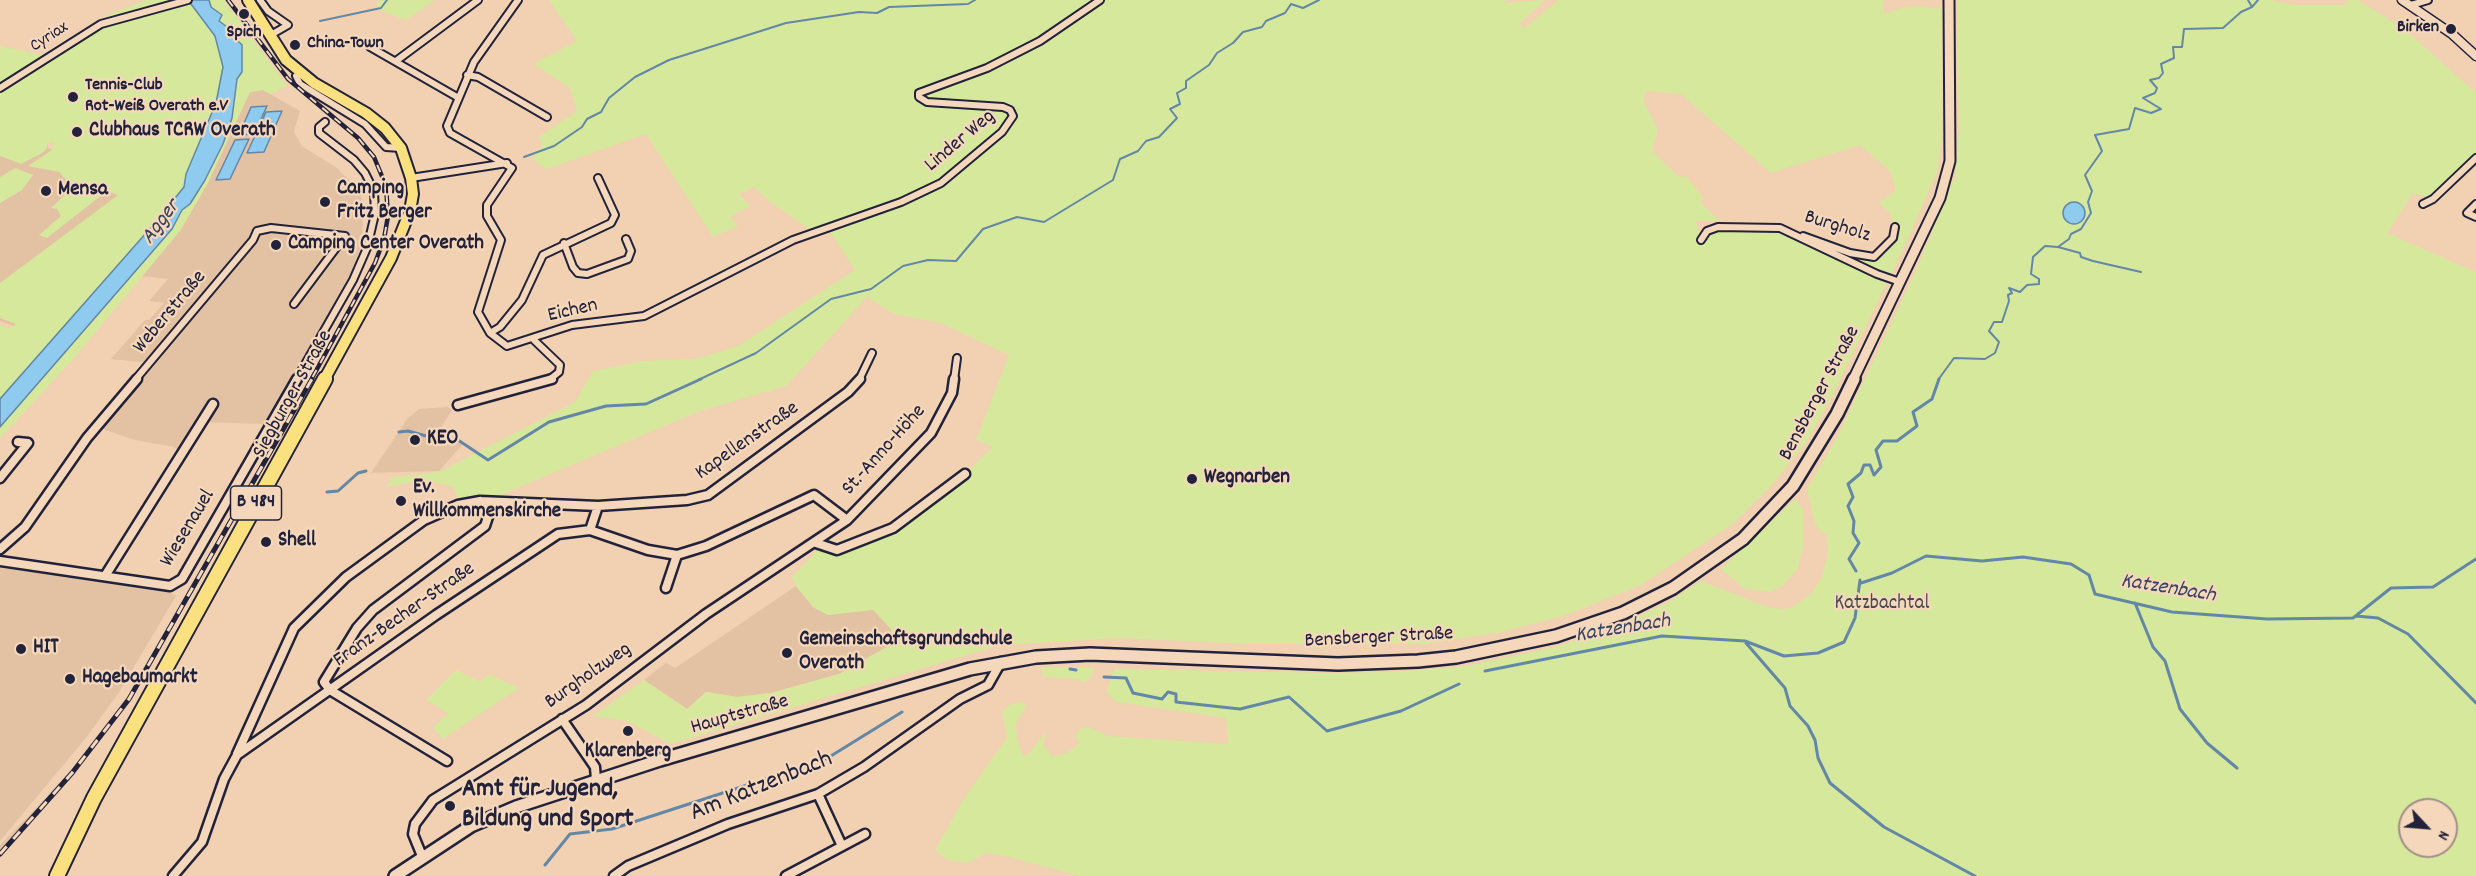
<!DOCTYPE html>
<meta charset="utf-8">
<style>
body{margin:0}
#map{position:relative;width:2476px;height:876px;overflow:hidden;background:#f1d1b1;font-family:Dekko,sans-serif}
canvas{display:block}
.north{position:absolute;left:2398px;top:798px;width:60px;height:60px;box-sizing:border-box;background:#f5d8bc;border:2px solid #a18f88;border-radius:50%;rotate:116deg;font-size:16px;font-weight:700;line-height:24px;text-align:center;color:#22223b}
.north::after{content:'';display:block;margin:auto;width:21px;height:27px;background:#22223b;clip-path:polygon(50% 0,100% 100%,50% 72%,0 100%)}
</style>
<div id="map">
<canvas width="2476" height="876"></canvas>
<div class="north">N</div>
</div>
<script>
const ctx = document.querySelector('canvas').getContext('2d');
ctx.lineJoin = 'round';
function fill(path, color) {
  ctx.fillStyle = color;
  ctx.fill(path, 'evenodd');
}
function toPath(rows) {
  const path = new Path2D();
  for (const r of rows) {
    if (r.length === 3) {
      path.moveTo(r[0] + r[2], r[1]);
      path.arc(r[0], r[1], r[2], 0, 2 * Math.PI);
      continue;
    }
    path.moveTo(r[0], r[1]);
    for (let i = 2; i < r.length; i += 2) path.lineTo(r[i], r[i + 1]);
  }
  return path;
}
function trace(path, color, width, dash) {
  ctx.strokeStyle = color;
  ctx.lineWidth = width;
  ctx.lineCap = dash ? 'butt' : 'round';
  ctx.setLineDash(dash || []);
  ctx.stroke(path);
}
function write(font, color, halo, rows, align = 'center') {
  ctx.font = font + ' Dekko,sans-serif';
  ctx.lineWidth = 4.5;
  ctx.setLineDash([]);
  ctx.textBaseline = 'middle';
  ctx.strokeStyle = halo;
  ctx.fillStyle = color;
  for (const [text, x, y, turn = 0] of rows) {
    ctx.save();
    ctx.translate(x, y);
    ctx.rotate((+turn || 0) * Math.PI / 180);
    ctx.textAlign = isNaN(turn) ? turn : align;
    if (halo) ctx.strokeText(text, 0, 0);
    ctx.fillText(text, 0, 0);
    ctx.restore();
  }
}
fill(toPath([
 [263,90,300,111,294,132,302,146,337,168,361,192,363,225,360,249,350,274,269,424,196,422,178,450,174,447,135,440,96,427,148,363,111,359,145,320,149,320,164,303,149,301,168,279,132,275,194,198,198,200,250,92],
 [47,144,48,148,68,155,140,169,34,333,0,321,0,155],
 [448,407,452,410,434,438,451,442,458,440,462,445,439,471,371,473,408,418,419,409],
 [0,568,163,588,176,596,118,694,85,739,0,841],
 [796,586,813,607,828,615,873,609,891,629,894,643,839,674,771,693,737,697,706,692,687,709,644,680,666,663,675,668],
 [46,798,50,799,0,858,0,845]
]), '#e2c2a3');
fill(toPath([
 [145,0,224,0,287,86,271,94,263,90,250,92,208,183,180,231,75,357,0,438,0,325,10,328,16,324,0,318,0,283,118,195,107,191,47,238,39,235,61,216,57,209,51,208,67,193,67,181,59,172,28,166,52,150,54,142,47,144,47,148,42,153,21,164,0,156,0,90,103,24,159,12,185,2,128,13,93,26,0,85,0,46,43,55,109,15],
 [381,0,435,0,406,20,381,11,376,4],
 [549,0,1508,0,1502,3,1542,0,1544,1,1519,24,1524,28,1559,0,1883,0,1884,14,1901,8,1919,6,1941,9,1941,143,1937,172,1903,250,1828,404,1805,444,1771,486,1734,523,1641,585,1563,616,1501,632,1425,644,1249,644,1120,638,1000,645,671,744,627,721,593,716,644,680,687,709,706,692,737,697,771,693,839,674,894,643,891,629,873,610,828,615,813,607,796,586,792,577,819,549,855,536,868,538,893,528,965,474,993,447,976,440,1009,355,941,323,894,314,867,297,786,386,700,411,498,496,468,496,458,499,454,487,423,480,386,487,393,477,439,472,575,402,593,371,643,361,695,359,738,346,855,270,827,227,812,231,769,201,754,187,739,194,750,206,730,217,738,226,713,237,646,134,547,169,532,159,542,145,539,137,577,111,570,88,533,64,577,41],
 [1645,91,1681,94,1771,173,1860,145,1890,171,1896,190,1879,203,1889,212,1895,227,1884,249,1874,257,1767,227,1718,227,1703,235,1701,239,1696,221,1720,221,1699,202,1704,199,1687,177,1678,176,1652,151,1658,130,1644,102],
 [1957,0,2271,0,2294,5,2345,5,2349,0,2358,0,2403,28,2476,93,2476,158,2433,199,2413,193,2387,233,2476,272,2476,876,1080,876,1005,856,986,853,967,863,948,860,935,850,963,800,1007,738,1002,711,1013,703,1024,702,1026,707,1016,723,1017,739,1023,755,1028,755,1046,731,1043,746,1053,756,1065,754,1078,745,1079,741,1075,736,1080,729,1088,727,1108,736,1228,744,1226,718,1116,702,1106,692,1114,669,1330,673,1393,672,1468,666,1559,646,1616,627,1667,603,1701,581,1770,608,1785,609,1795,606,1812,593,1822,576,1828,554,1827,535,1819,530,1815,523,1807,489,1839,434,1915,273,1955,177,1959,130],
 [2410,810,2446,810,2446,846,2410,846],
 [15,168,33,175,22,190,0,203,0,177],
 [1795,499,1803,509,1803,547,1798,568,1783,586,1768,592,1745,589,1721,569],
 [1042,667,1094,668,1091,678,1083,682,1075,679,1043,677],
 [456,670,480,682,488,674,519,688,443,739,433,728,448,713,426,700]
]), '#d6e89c');
const water = toPath([
 [184,0,209,0,211,7,222,15,219,21,230,29,230,33,242,45,242,72,237,79,232,118,223,144,205,180,190,204,182,210,172,229,0,427,0,399,154,224,184,187,186,174,216,103,223,67,215,36,191,4,184,0],
 [267,106,254,134,239,135,251,107,267,106],
 [282,111,264,152,247,153,266,112,282,111],
 [249,139,230,179,216,180,235,140,249,139],
 [2074,213,11]
]);
fill(water, '#8fcbef');
trace(water, '#6387a7', 1.5);
trace(toPath([
 [2252,7,2258,0],
 [320,21,381,8,387,0],
 [524,157,554,146,582,127,587,119,601,112,609,98,635,77,669,60,786,23,859,12,877,13,889,7,968,4,975,0],
 [2058,247,2080,253,2081,257,2093,261,2141,272],
 [698,380,756,353,831,299,871,289,903,266,928,260,956,261,983,229,1017,217,1044,222,1113,180,1120,159,1138,151,1146,141,1159,137,1177,118,1170,109,1180,104,1177,93,1186,88,1186,81,1209,65,1217,53,1233,43,1243,32,1262,27,1266,21,1285,13,1291,4,1303,8,1319,0],
 [1938,380,1954,358,1985,359,1995,353,1999,342,1989,331,1994,322,2002,322,2009,301,2008,295,2012,293,2009,288,2020,292,2027,285,2039,284,2039,279,2031,274,2033,257,2045,246,2058,247,2069,239,2071,234,2081,229,2091,213,2088,202,2092,191,2085,175,2102,151,2095,135,2129,129,2135,108,2151,113,2161,109,2143,98,2155,93,2157,88,2150,80,2159,78,2163,73,2161,64,2174,58,2173,47,2182,47,2184,29,2223,28,2241,12,2252,7,2248,0]
]), '#6387a7', 2);
trace(toPath([
 [399,432,408,431,441,440,458,440,488,460,549,422,606,406,646,404,701,379],
 [327,492,338,491,358,473,366,471],
 [1856,571,1849,559,1859,543,1853,533,1854,521,1848,506,1853,497,1848,484,1861,473,1864,465,1870,465,1874,475,1881,467,1876,450,1883,441,1897,441,1917,426,1913,412,1932,399,1939,379],
 [1861,583,1892,573,1926,556,1982,561,2023,557,2071,564,2089,575,2095,594,2172,612,2267,619,2353,618,2391,588,2433,587,2476,559],
 [2135,603,2153,647,2165,661,2180,709,2207,743,2237,768],
 [2356,616,2378,618,2408,634,2476,703],
 [1746,643,1785,688,1790,706,1808,726,1815,740,1818,758,1830,783,1884,827,1975,876],
 [1070,669,1076,670],
 [1485,671,1662,636,1745,641,1784,656,1818,653,1844,642,1855,618,1860,580],
 [1104,677,1126,678,1133,693,1162,699,1168,692,1176,694,1176,702,1240,709,1289,697,1327,731,1401,711,1459,684],
 [826,759,902,712],
 [545,865,570,834,612,829,778,775]
]), '#6387a7', 3);
const minorFar1 = toPath([
 [260,0,268,11,288,25,269,36],
 [518,0,474,62,447,126,450,133,512,168,487,205,487,216,501,240,478,312,490,333,507,346,572,325,644,316,793,240,901,202,941,183,1002,132,1013,116,1010,110,1003,107,927,102,919,97,919,93,987,68,1040,41,1100,0],
 [2411,5,2428,0],
 [370,47,457,97],
 [396,61,478,0],
 [301,73,296,76,300,84,365,124,386,147,401,148],
 [467,75,478,77,547,117],
 [0,88,101,24,188,0],
 [411,178,507,163],
 [2423,204,2433,199,2476,158],
 [2476,204,2467,213,2476,217],
 [1803,236,1850,253,1874,257,1893,238,1895,227],
 [1701,240,1707,231,1718,227,1780,228,1877,274,1900,282],
 [564,243,573,267,578,273,587,274,628,259,631,251,626,239],
 [490,333,500,327,522,300,543,255,611,223,615,215,598,178],
 [534,340,560,365,559,372,549,380],
 [135,380,253,240,257,231,271,228,345,236,294,304],
 [296,380,353,280,367,248,375,214,374,191,365,173,354,160,319,133,319,127,325,122],
 [859,380,872,353],
 [954,380,957,358]
]);
const minor = toPath([
 [458,405,552,379],
 [0,478,28,443,18,442],
 [590,530,598,506],
 [816,543,837,550,893,528,965,474],
 [0,549,25,527,87,438,137,379],
 [0,561,170,586,182,579,297,379],
 [105,576,213,404],
 [666,588,677,555],
 [562,719,595,767,596,780],
 [237,754,294,628,346,577,424,520,458,505,480,501,598,506,687,500,708,495,848,392,860,379],
 [447,761,330,690,324,682,357,628,373,610,485,526,488,517,480,501],
 [818,794,842,846],
 [422,856,413,834,415,824,433,800,586,705,706,614,847,520,931,433,952,393,954,379],
 [173,876,202,842,224,779,237,755,436,615,558,534,590,530,648,550,677,555,706,546,814,495,847,520],
 [614,876,628,866,728,824,818,794,864,767,960,699,988,685,1001,662],
 [786,876,865,834]
]);
const tertiary = toPath([
 [2402,0,2452,34,2476,56]
]);
const secondaryFar1 = toPath([
 [1853,380,1940,198,1950,161,1949,0]
]);
const secondary = toPath([
 [395,876,471,826,516,807,660,760,970,669,1036,657,1090,654,1338,664,1418,661,1456,657,1556,636,1623,613,1673,588,1743,539,1793,486,1837,414,1854,379]
]);
const primaryFar1 = toPath([
 [248,0,286,60,314,83,366,113,385,128,401,148,411,178,413,194,410,211,391,258,324,380]
]);
const primary = toPath([
 [57,876,94,798,325,379]
]);
trace(minorFar1, '#22223b', 10);
trace(minor, '#22223b', 13);
trace(tertiary, '#22223b', 11);
trace(secondaryFar1, '#22223b', 13);
trace(secondary, '#22223b', 16);
trace(primaryFar1, '#22223b', 14);
trace(primary, '#22223b', 18);
trace(minorFar1, '#f5d8bc', 6);
trace(minor, '#f5d8bc', 8);
trace(tertiary, '#f5d8bc', 8);
trace(secondaryFar1, '#f5d8bc', 9);
trace(secondary, '#f5d8bc', 11);
trace(primaryFar1, '#fbe080', 10);
trace(primary, '#fbe080', 14);
const railFar1 = toPath([
 [228,0,288,79,358,138,374,157,386,186,388,216,384,239,375,263,311,380]
]);
const rail = toPath([
 [0,854,72,773,129,699,312,379]
]);
trace(railFar1, '#22223b', 4.5);
trace(rail, '#22223b', 5);
trace(railFar1, '#f5d8bc', 2, [8]);
trace(rail, '#f5d8bc', 3, [10]);
for (const [x, y, r, color] of [
 [244,14,6,"#22223b"],
 [2451,29,6,"#22223b"],
 [295,45,6,"#22223b"],
 [73,97,6,"#22223b"],
 [77,132,6,"#22223b"],
 [46,191,6,"#22223b"],
 [325,202,6,"#22223b"],
 [276,245,6,"#22223b"],
 [415,440,6,"#22223b"],
 [1192,479,6,"#22223b"],
 [401,501,6,"#22223b"],
 [266,542,6,"#22223b"],
 [21,649,6,"#22223b"],
 [787,653,6,"#22223b"],
 [70,679,6,"#22223b"],
 [628,731,6,"#22223b"],
 [450,806,6,"#22223b"]
]) {
  const dot = new Path2D();
  dot.arc(x, y, r, 0, 2 * Math.PI);
  ctx.fillStyle = color;
  ctx.fill(dot);
  trace(dot, '#f5d8bc', 2);
}
write('bold 18px', '#22223b', '#f5d8bc', [
 ["Birken",2439,29,"right"],
 ["Spich",244,34,"center"],
 ["China-Town",307,45],
 ["Tennis-Club",85,87],
 ["Rot-Weiß Overath e.V",85,108]
], 'left');
write('18px', '#22223b', '#f5d8bc', [
 ["Cyriax",50,38,-33]
]);
for (const [x, y, w] of [
 [256,503,51]
]) {
  const box = new Path2D();
  box.roundRect(x - w / 2, y - 17, w, 34, 4.5);
  ctx.fillStyle = '#f5d8bc';
  ctx.fill(box);
  trace(box, '#22223b', 1.5);
}
write('bold 20px', '#22223b', null, [
 ["B 484",256,503]
]);
write('bold 21px', '#22223b', '#f5d8bc', [
 ["Clubhaus TCRW Overath",89,132],
 ["Camping",337,190],
 ["Fritz Berger",337,214],
 ["Mensa",58,191],
 ["Camping Center Overath",288,245],
 ["KEO",427,440],
 ["Wegnarben",1204,479],
 ["Ev.",413,489],
 ["Willkommenskirche",413,513],
 ["Shell",278,542],
 ["Gemeinschaftsgrundschule",799,641],
 ["Overath",799,665],
 ["HIT",33,649],
 ["Hagebaumarkt",82,679],
 ["Klarenberg",628,753,"center"]
], 'left');
write('21px', '#22223b', '#f5d8bc', [
 ["Linder Weg",961,142,-40],
 ["Burgholz",1837,228,17],
 ["Eichen",573,312,-13],
 ["Weberstraße",171,313,-50],
 ["Bensberger Straße",1821,394,-62],
 ["Siegburger Straße",294,395,-61],
 ["Kapellenstraße",748,442,-35],
 ["St.-Anno-Höhe",885,451,-48],
 ["Wiesenauel",189,529,-59],
 ["Franz-Becher-Straße",405,616,-35],
 ["Bensberger Straße",1379,639,-3],
 ["Burgholzweg",589,677,-35],
 ["Hauptstraße",740,716,-16]
]);
write('21px', '#464a4e', '#f5d8bc', [
 ["Katzbachtal",1882,605]
]);
write('italic 22px', '#38445f', '#f5d8bc', [
 ["Agger",162,223,-53],
 ["Katzenbach",2168,590,9],
 ["Katzenbach",1623,630,-9]
]);
write('26px', '#22223b', '#f5d8bc', [
 ["Am Katzenbach",762,788,-22]
]);
write('bold 26px', '#22223b', '#f5d8bc', [
 ["Amt für Jugend,",462,791],
 ["Bildung und Sport",462,821]
], 'left');
</script>
